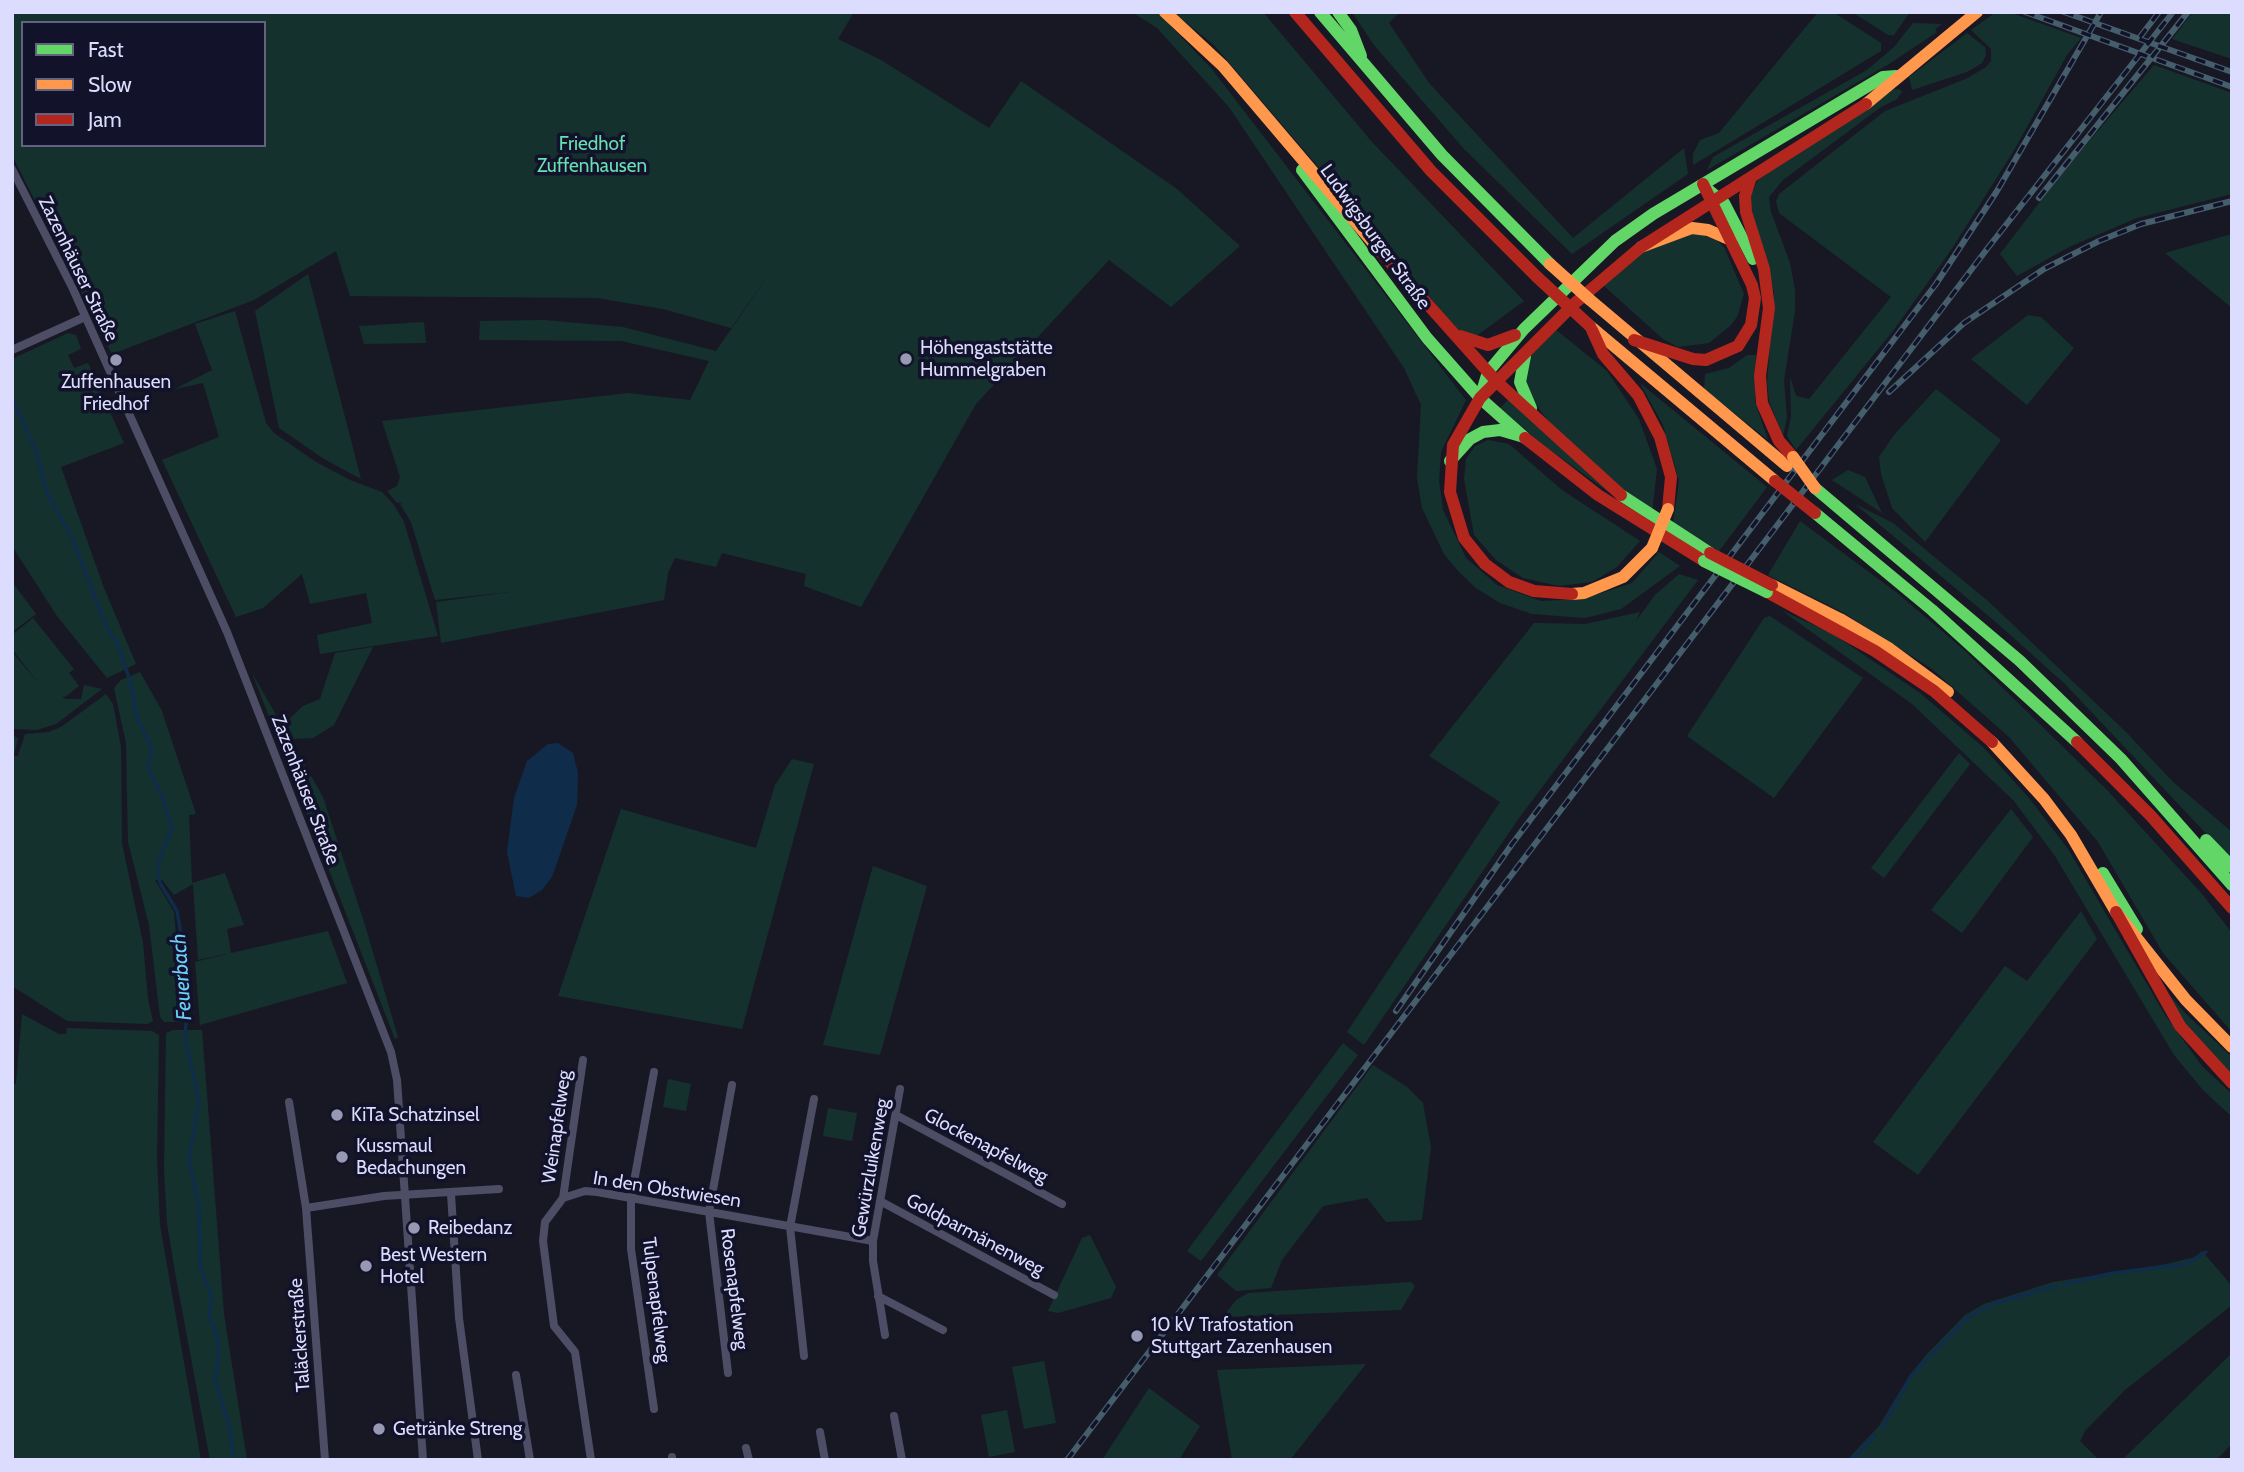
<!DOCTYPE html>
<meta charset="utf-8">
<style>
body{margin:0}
#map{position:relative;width:2244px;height:1472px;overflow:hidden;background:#181825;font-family:Cabin,sans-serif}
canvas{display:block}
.frame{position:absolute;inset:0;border:14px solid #dcddfe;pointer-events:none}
.legend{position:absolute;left:21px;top:21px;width:245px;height:126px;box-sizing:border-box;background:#12122b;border:2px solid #63637f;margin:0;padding:9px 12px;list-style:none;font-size:21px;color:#dcddfe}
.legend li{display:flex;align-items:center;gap:14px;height:35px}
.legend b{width:35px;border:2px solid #63637f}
</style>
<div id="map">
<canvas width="2244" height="1472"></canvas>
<div class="frame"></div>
<ul class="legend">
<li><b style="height:9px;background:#63d668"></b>Fast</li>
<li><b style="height:9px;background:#ff974d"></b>Slow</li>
<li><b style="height:9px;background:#b3261e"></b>Jam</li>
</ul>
</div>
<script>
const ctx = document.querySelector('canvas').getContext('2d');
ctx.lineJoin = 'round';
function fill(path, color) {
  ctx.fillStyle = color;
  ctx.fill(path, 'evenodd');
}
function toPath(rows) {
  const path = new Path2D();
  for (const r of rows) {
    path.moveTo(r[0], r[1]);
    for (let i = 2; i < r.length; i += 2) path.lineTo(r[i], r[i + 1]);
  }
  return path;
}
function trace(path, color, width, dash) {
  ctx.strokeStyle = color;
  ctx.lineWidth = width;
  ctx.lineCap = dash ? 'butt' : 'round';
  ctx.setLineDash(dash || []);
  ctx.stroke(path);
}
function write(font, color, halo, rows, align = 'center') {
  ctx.font = font + ' Cabin,sans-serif';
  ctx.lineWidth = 7;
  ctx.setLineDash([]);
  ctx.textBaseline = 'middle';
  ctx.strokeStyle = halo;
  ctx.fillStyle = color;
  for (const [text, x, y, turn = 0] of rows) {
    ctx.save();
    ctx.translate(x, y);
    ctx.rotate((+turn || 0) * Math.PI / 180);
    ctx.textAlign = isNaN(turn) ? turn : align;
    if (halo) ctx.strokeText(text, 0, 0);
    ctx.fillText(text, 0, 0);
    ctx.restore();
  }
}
fill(toPath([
 [12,12,854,12,838,39,881,60,989,128,1021,81,1177,189,1240,246,1171,307,1109,260,976,404,861,607,804,586,806,574,722,553,716,567,675,558,668,573,664,600,441,643,436,602,510,592,435,600,411,522,400,504,403,502,397,503,387,491,397,486,400,477,382,421,628,393,690,400,709,361,621,341,479,340,480,321,544,320,623,327,716,351,774,267,731,328,663,309,597,298,350,296,336,251,254,300,112,354,12,155],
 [23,23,264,23,264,145,23,145],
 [1132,12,1159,14,1211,68,1466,400,1441,452,1439,481,1443,510,1466,558,1497,585,1541,601,1583,599,1632,583,1659,552,1680,566,1621,609,1585,618,1532,614,1500,603,1476,588,1459,572,1444,554,1422,508,1417,478,1421,405,1404,368,1229,107,1157,28],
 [1173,12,1263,12,1372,142,1524,301,1475,337,1456,328,1214,45],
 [1352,12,1400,12,1389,23,1429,83,1573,238,1684,148,1688,174,1572,254,1464,149,1374,45],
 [1818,12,1833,12,1881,43,1881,51,1693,165,1693,154,1700,140,1719,133],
 [1852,12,1910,12,1894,35,1888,35],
 [1996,12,2009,12,2081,38,2067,55,2013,152,1951,250,1893,331,1796,450,1787,436,1791,417,1790,377,1796,396,1809,399,1891,297,1779,213,1776,201,1779,194,1885,111,1968,78,1986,67,1991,61,1991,49,1971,30],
 [2193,12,2232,12,2232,59,2172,39],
 [1913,23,1942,24,1935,29,1937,32,1889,64,1707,170,1713,157,1867,70,1894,47],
 [1967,33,1985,47,1986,55,1982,63,1967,72,1912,90,1909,77],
 [2154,65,2232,93,2232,194,2137,218,2069,247,2017,276,2000,254,2062,173],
 [1899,89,1902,92,1897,99,1881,107,1783,180,1769,197,1771,212,1790,263,1795,290,1795,311,1784,380,1787,417,1783,436,1769,401,1767,383,1774,292,1751,208,1751,195,1758,180,1891,90],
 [1695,232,1716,240,1724,247,1744,294,1737,317,1730,326,1709,343,1678,347,1663,339,1603,285,1641,253],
 [2232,234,2232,308,2165,253],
 [308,274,361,479,324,459,279,428,255,311],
 [235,311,266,423,274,433,316,462,350,480,382,492,394,505,404,522,438,636,320,654,317,635,372,623,366,593,310,604,302,574,263,608,236,617,162,460,219,437,203,383,175,389,212,370,195,324],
 [2028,315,2041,317,2074,348,2027,405,1971,359],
 [424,322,426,343,364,344,359,326],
 [1555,329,1607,371,1639,419,1657,469,1652,513,1633,500,1552,426,1525,390,1528,358],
 [68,333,76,335,81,349,68,355,74,368,88,363,124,443,61,467,104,588,136,664,107,678,57,616,12,546,12,359],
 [1747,355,1756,355,1755,402,1768,440,1704,389,1705,374,1729,368],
 [1640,383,1767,487,1719,551,1673,524,1679,481,1663,425],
 [1936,389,2001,440,1925,542,1892,508,1881,474,1879,457,1894,435],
 [1509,399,1614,496,1546,447,1500,408],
 [1488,440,1509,444,1562,490,1640,541,1617,567,1592,582,1559,586,1523,578,1496,560,1474,535,1464,479,1466,459,1475,446],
 [1848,470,1865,477,1882,513,1832,480],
 [1855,504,1893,523,1988,601,2125,731,2172,781,2232,832,2232,861,2065,684,1998,624],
 [1800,521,1896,592,1964,650,2107,790,2202,894,2232,933,2232,1032,2163,953,2098,842,2009,737,1932,669,1844,613,1768,575],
 [1679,574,1698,580,1519,818,1364,1045,1347,1032,1500,802,1429,756,1534,623,1585,624,1640,612,1636,621,1655,595],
 [12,582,36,614,12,632],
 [1781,610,1833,634,1920,693,1983,747,2029,798,2068,849,2165,1015,2202,1066,2232,1094,2232,1117,2203,1090,2174,1055,2055,856,2014,801,1912,704],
 [1770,616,1863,678,1774,798,1687,736,1764,618],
 [33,618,74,669,69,673,79,686,65,697,62,695,65,699,81,699,84,685,102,689,56,724,37,730,12,729,12,652,39,684,12,649,12,635],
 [373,647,334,725,313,738,294,739,286,722,303,706,320,699,335,653],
 [140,672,162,711,196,814,189,815,192,883,225,873,244,925,227,929,231,953,328,931,347,983,200,1025,195,962,231,953,198,960,193,884,174,895,162,880,155,880,174,912,178,962,184,980,185,993,183,1022,164,1022,160,1017,149,925,128,842,126,743,114,688,121,680],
 [252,673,323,797,364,922,398,1037,395,1039],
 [106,694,113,704,121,747,122,843,143,943,148,999,153,1021,147,1024,67,1021,12,986,12,735,18,738,14,756,18,756,25,734,49,732,61,727],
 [1959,753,1970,764,1884,878,1871,868],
 [792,759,814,764,742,1029,558,996,621,809,756,848,775,785],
 [2011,809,2033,837,1962,933,1931,910],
 [873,866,927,886,880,1055,823,1045],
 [2081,911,2097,939,1918,1175,1873,1142,2005,966,2027,981],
 [2155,978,2185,1013,2232,1057,2232,1076,2181,1018],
 [22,1014,59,1034,66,1034,67,1028,152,1031,159,1035,157,1159,160,1225,201,1460,12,1460,12,1084,16,1084],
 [173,1030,202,1030,224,1314,247,1460,210,1460,175,1272,167,1223,164,1169,166,1033],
 [1343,1043,1358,1055,1201,1261,1187,1251],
 [1373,1065,1407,1087,1423,1103,1431,1147,1422,1220,1386,1222,1367,1198,1323,1206,1282,1260,1271,1288,1236,1291,1217,1275],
 [668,1079,691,1084,686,1111,663,1107],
 [828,1108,857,1113,852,1141,823,1136],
 [1090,1235,1116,1287,1111,1298,1058,1313,1048,1311,1082,1238],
 [2202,1251,2232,1286,2232,1305,2125,1390,2085,1431,2080,1441,2099,1460,1847,1460,1879,1426,1909,1376,1927,1354,1965,1315,1984,1304,2053,1282,2167,1264,2195,1257],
 [1411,1282,1415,1286,1401,1310,1223,1317,1236,1300,1248,1293],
 [2232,1353,2232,1444,2216,1460,2122,1460],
 [1044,1361,1056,1423,1024,1429,1012,1367],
 [1366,1364,1290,1460,1232,1460,1217,1370],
 [1149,1388,1200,1426,1179,1460,1102,1460],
 [1007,1410,1015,1452,989,1457,981,1415]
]), '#15312e');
fill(toPath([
 [558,743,573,753,578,773,577,805,552,877,542,890,529,898,516,896,507,852,514,798,527,761,548,744]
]), '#0f2c4a');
trace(toPath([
 [12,399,36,451,47,493,71,536,107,628,118,645,132,687,136,715,152,749,148,769,163,798,172,827,157,867,160,883,177,911,180,928,181,963,188,995,185,1038,199,1101,189,1157,199,1208,200,1267,212,1297,209,1319,216,1331,219,1354,215,1379,230,1429,234,1460],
 [2064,1284,2113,1273,2186,1264,2206,1252],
 [1882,1428,1911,1376,1967,1318,1993,1304,2056,1286],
 [1851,1460,1875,1435]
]), '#0f2c4a', 3.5);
trace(toPath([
 [12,169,73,289,227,632,391,1052,397,1080,423,1460],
 [12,350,85,317],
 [289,1102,306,1208,325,1460],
 [896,1115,1062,1204],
 [451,1194,459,1318,478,1460],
 [563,1198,583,1060],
 [880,1201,1054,1295],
 [306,1208,384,1196,499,1189],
 [878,1296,943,1330],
 [885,1335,873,1261,873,1241,900,1089],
 [804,1356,790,1227,814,1099],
 [728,1373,709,1212,732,1085],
 [516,1375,530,1460],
 [654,1409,631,1249,631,1198,654,1072],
 [894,1416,902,1460],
 [820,1432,825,1460],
 [746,1448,749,1460],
 [672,1457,672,1460],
 [591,1460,575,1352,554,1326,543,1241,545,1222,563,1198,585,1191,597,1192,873,1241]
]), '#4d4e65', 8);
trace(toPath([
 [1320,12,1442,155,1550,264],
 [1338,12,1351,30,1361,56],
 [1302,170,1427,338,1480,398,1525,438],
 [1705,187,1724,203,1753,259],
 [1525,356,1520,382,1531,408],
 [1480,398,1488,372,1524,329,1615,241,1653,214,1883,77,1896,76],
 [1450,461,1470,439,1483,432,1500,430,1524,437],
 [1815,488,2020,661,2121,759,2232,885],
 [1621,495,1710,553],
 [1815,513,1932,610,2077,742],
 [2206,840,2232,867],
 [2103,873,2137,929]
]), '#63d668', 12);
trace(toPath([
 [1165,12,1223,66,1381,252],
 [1866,104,1977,12],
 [1641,247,1692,228,1708,230,1731,240],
 [1589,299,1787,466],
 [1590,326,1775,481],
 [1772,585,1840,619,1890,649,1948,692],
 [1572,594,1584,593,1623,577,1652,548],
 [1992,742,2044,799,2071,835,2116,912,2186,1000,2232,1047]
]), '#ff974d', 12);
trace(toPath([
 [1295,12,1431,171,1537,277],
 [1751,177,1745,196,1746,212,1764,269,1769,308,1760,376,1762,403,1779,441,1793,457],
 [1381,252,1497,382,1621,495],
 [1592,330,1603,354,1638,395,1660,437,1671,477,1668,509],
 [1460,336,1488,345,1515,335],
 [1634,340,1693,359,1706,360,1738,346,1751,325,1755,298,1752,285,1703,184],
 [1480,398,1575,303,1641,247,1866,104],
 [1480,398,1453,445,1450,492,1464,538,1485,564,1509,582,1534,591,1572,594],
 [1525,438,1598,495,1704,561],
 [1767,592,1875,651,1934,691,1992,742],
 [2077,742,2151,816,2232,908],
 [2116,912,2180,1026,2232,1083]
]), '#b3261e', 12);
const rail = toPath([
 [2025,12,2232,87],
 [2064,12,2232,72],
 [2140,37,2159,12],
 [2039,198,2188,12],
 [1889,392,1964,323,2044,269,2099,241,2141,224,2232,201],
 [1396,1011,1512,844,1936,284,1997,191,2101,12],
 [1067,1460,1987,249,2173,12]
]);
trace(rail, '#455e6b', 6);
trace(rail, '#12122b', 3.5, [10]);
trace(toPath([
 [1704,561,1767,592]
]), '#63d668', 12);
trace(toPath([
 [1550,264,1589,299],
 [1793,457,1815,488],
 [1652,548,1668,509]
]), '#ff974d', 12);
trace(toPath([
 [1537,277,1590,326],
 [1775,481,1815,513],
 [1710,553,1772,585]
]), '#b3261e', 12);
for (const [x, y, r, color] of [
 [906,359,7,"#9798b2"],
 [116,360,7,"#9798b2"],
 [337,1115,7,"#9798b2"],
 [342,1157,7,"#9798b2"],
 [414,1228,7,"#9798b2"],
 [366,1266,7,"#9798b2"],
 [1137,1336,7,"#9798b2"],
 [379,1429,7,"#9798b2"]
]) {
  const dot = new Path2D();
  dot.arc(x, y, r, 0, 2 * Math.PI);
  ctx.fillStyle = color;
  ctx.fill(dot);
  trace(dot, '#12122b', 2.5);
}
write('19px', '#67dfb0', '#12122b', [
 ["Friedhof",592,144],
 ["Zuffenhausen",592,166]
]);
write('19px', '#dcddfe', '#12122b', [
 ["Ludwigsburger Straße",1375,237,54],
 ["Zazenhäuser Straße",78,269,64],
 ["Zazenhäuser Straße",305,790,69],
 ["Weinapfelweg",557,1127,-82],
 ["Glockenapfelweg",986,1146,28],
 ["Gewürzluikenweg",871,1168,-80],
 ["In den Obstwiesen",667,1190,9],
 ["Goldparmänenweg",975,1235,28],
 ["Rosenapfelweg",734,1289,83],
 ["Tulpenapfelweg",656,1300,83],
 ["Taläckerstraße",300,1335,-94]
]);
write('19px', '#dcddfe', '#12122b', [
 ["Höhengaststätte",920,348],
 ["Hummelgraben",920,370],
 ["Zuffenhausen",116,382,"center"],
 ["Friedhof",116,404,"center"],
 ["KiTa Schatzinsel",351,1115],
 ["Kussmaul",356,1146],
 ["Bedachungen",356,1168],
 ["Reibedanz",428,1228],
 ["Best Western",380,1255],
 ["Hotel",380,1277],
 ["10 kV Trafostation",1151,1325],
 ["Stuttgart Zazenhausen",1151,1347],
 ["Getränke Streng",393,1429]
], 'left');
write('italic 21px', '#6ccefd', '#12122b', [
 ["Feuerbach",182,977,-94]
]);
</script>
